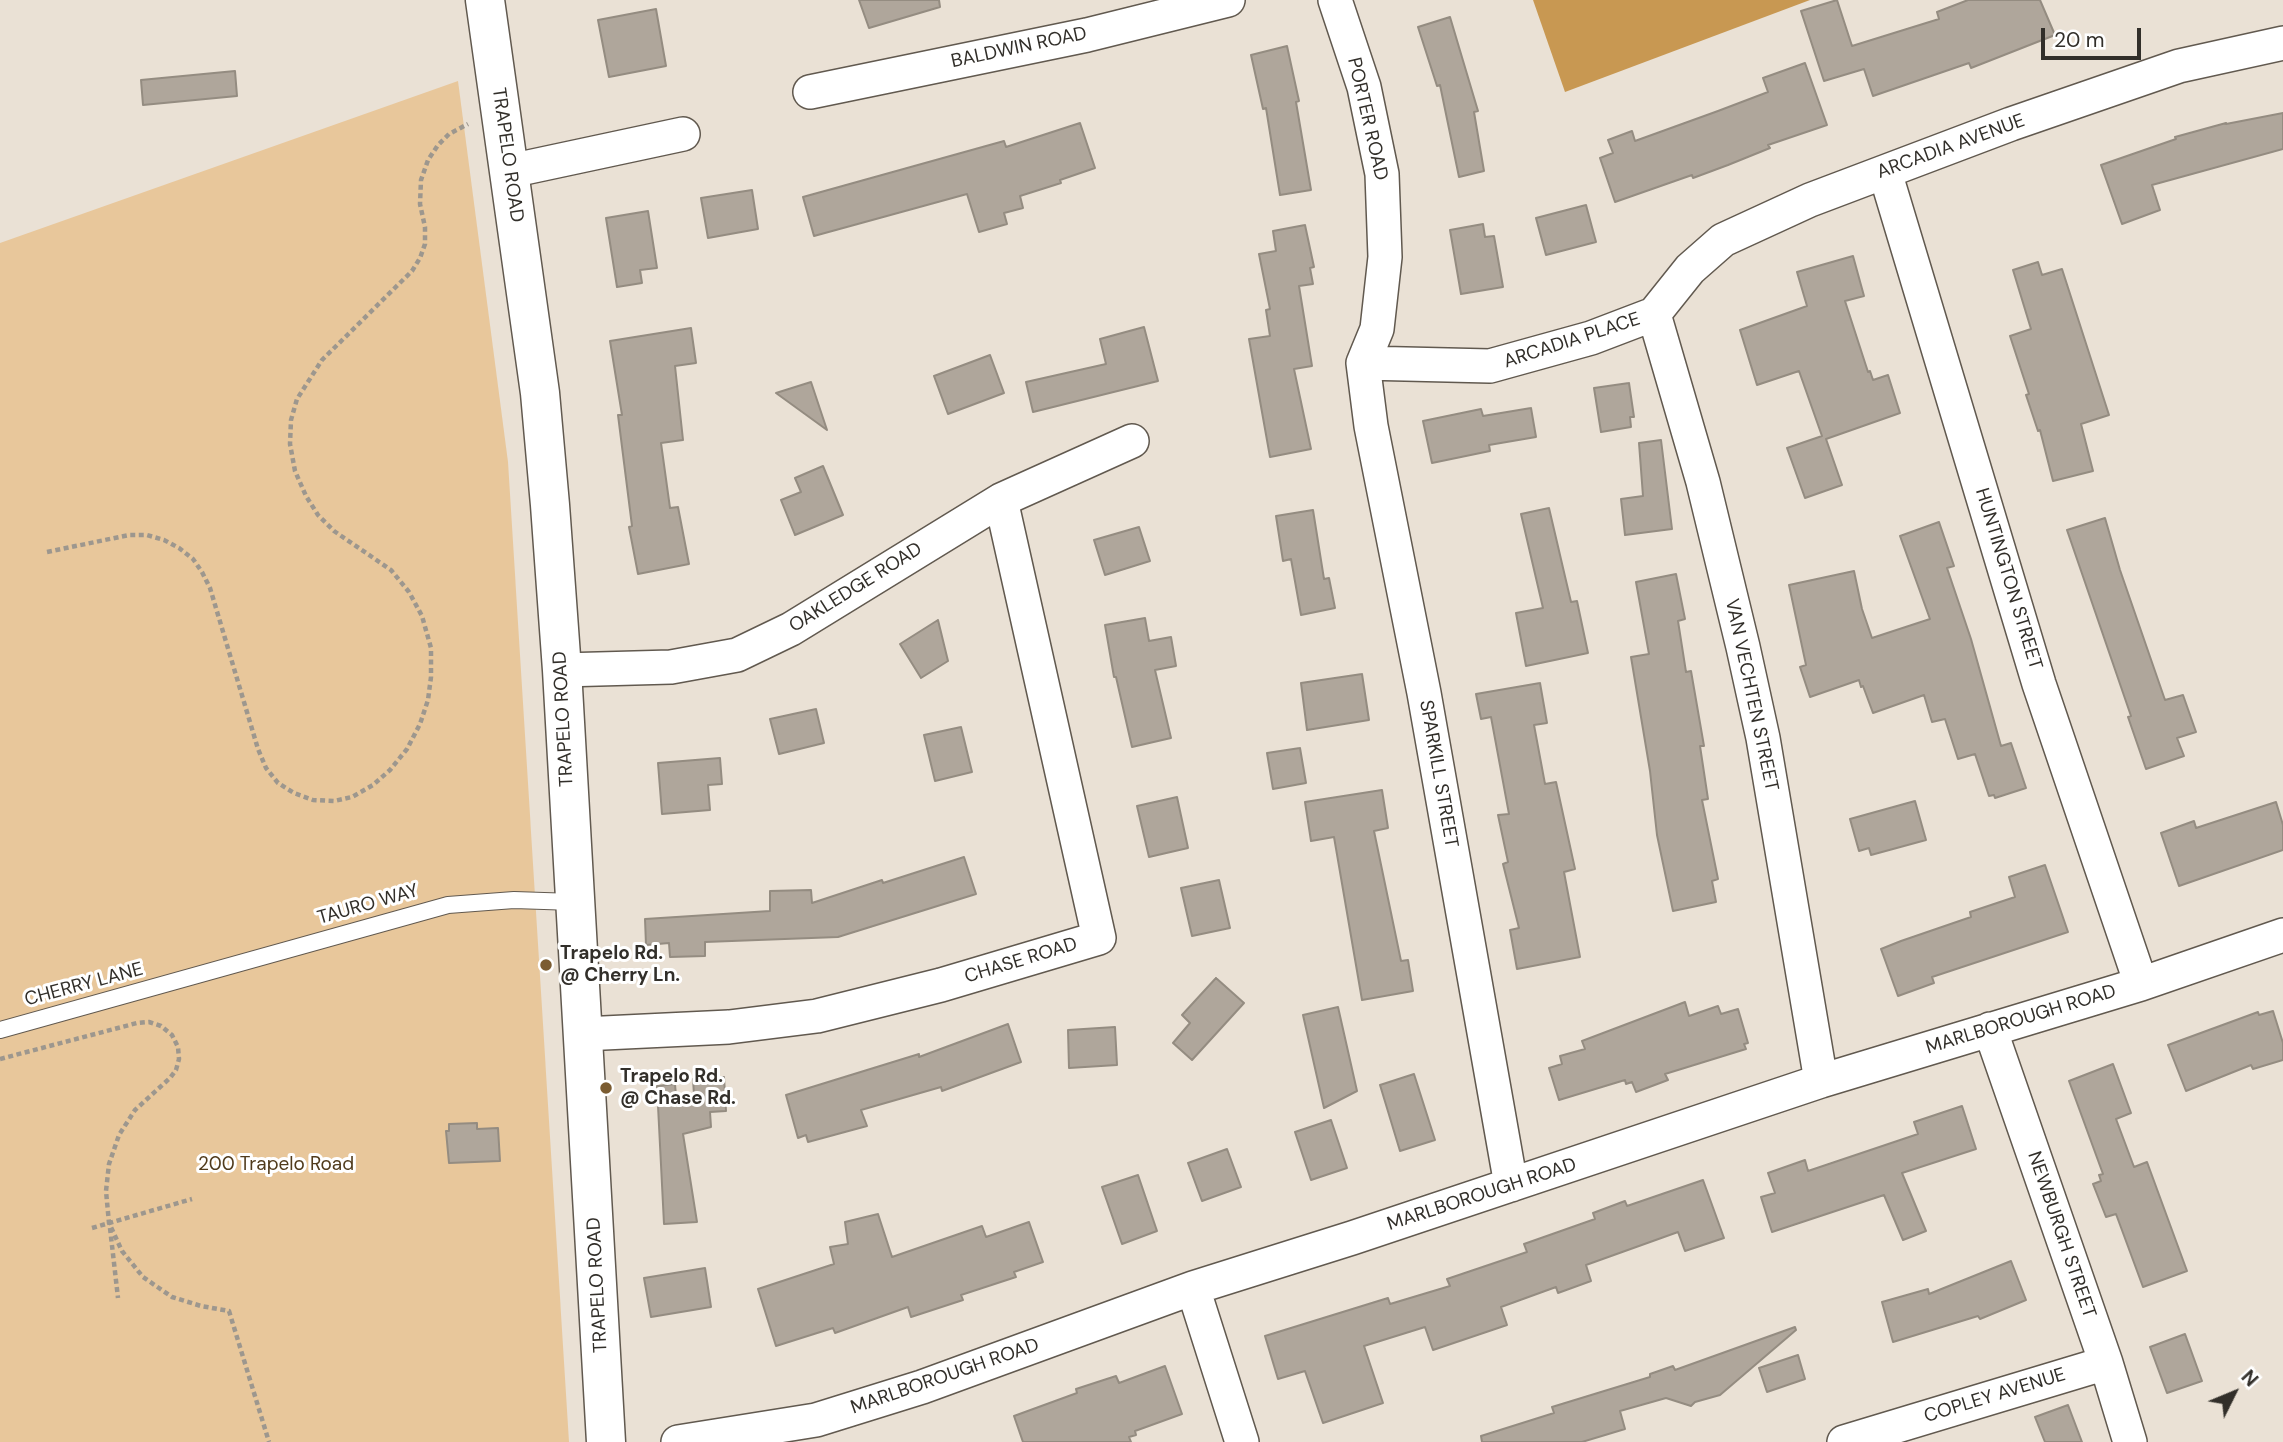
<!DOCTYPE html>
<style>
body{margin:0}
#map{position:relative;width:2283px;height:1442px;overflow:hidden;background:#eae1d5;font-family:"DM Sans",sans-serif}
canvas{display:block}
.north{position:absolute;left:2199px;top:1358px;width:70px;height:70px;-webkit-text-stroke:5px #fff;paint-order:stroke;rotate:47deg;font-size:19px;font-weight:700;line-height:28px;text-align:center;color:#322f2a}
.north::after{content:'';display:block;margin:auto;width:24px;height:32px;background:#322f2a;clip-path:polygon(50% 0,100% 100%,50% 72%,0 100%)}
.scale{position:absolute;left:2041px;top:28px;width:100px;height:32px;box-sizing:border-box;border:4px solid #322f2a;border-top:0;padding-left:9px;font-size:21px;line-height:24px;white-space:nowrap;color:#322f2a;-webkit-text-stroke:5px #fff;paint-order:stroke}
</style>
<div id="map">
<canvas width="2283" height="1442"></canvas>
<div class="north">N</div>
<div class="scale">20 m</div>
</div>
<script>
const ctx = document.querySelector('canvas').getContext('2d');
ctx.lineJoin = 'round';
function fill(path, color) {
  ctx.fillStyle = color;
  ctx.fill(path, 'evenodd');
}
function toPath(rows) {
  const path = new Path2D();
  for (const r of rows) {
    path.moveTo(r[0], r[1]);
    for (let i = 2; i < r.length; i += 2) path.lineTo(r[i], r[i + 1]);
  }
  return path;
}
function trace(path, color, width, dash) {
  ctx.strokeStyle = color;
  ctx.lineWidth = width;
  ctx.lineCap = dash ? 'butt' : 'round';
  ctx.setLineDash(dash || []);
  ctx.stroke(path);
}
function write(font, color, halo, rows, align = 'center') {
  ctx.font = font + ' "DM Sans",sans-serif';
  ctx.lineWidth = 6;
  ctx.setLineDash([]);
  ctx.textBaseline = 'middle';
  ctx.strokeStyle = halo;
  ctx.fillStyle = color;
  for (const [text, x, y, turn = 0] of rows) {
    ctx.save();
    ctx.translate(x, y);
    ctx.rotate((+turn || 0) * Math.PI / 180);
    ctx.textAlign = isNaN(turn) ? turn : align;
    if (halo) ctx.strokeText(text, 0, 0);
    ctx.fillText(text, 0, 0);
    ctx.restore();
  }
}
fill(toPath([
 [458,81,508,462,569,1442,0,1442,0,243]
]), '#e8c79b');
fill(toPath([
 [1533,0,1810,0,1565,92]
]), '#c89852');
const building = toPath([
 [859,0,939,0,940,7,869,28,859,0],
 [1837,0,1852,46,1939,19,1937,12,1968,0,2040,0,2055,35,1971,68,1969,63,1873,96,1864,69,1824,81,1801,11,1837,0],
 [656,9,666,66,609,77,598,20,656,9],
 [1450,17,1478,111,1474,112,1484,171,1459,177,1440,85,1437,86,1418,27,1450,17],
 [1287,46,1299,101,1296,102,1311,190,1280,195,1266,108,1263,109,1251,55,1287,46],
 [1805,63,1827,125,1768,145,1770,148,1728,165,1693,178,1692,175,1615,202,1600,158,1613,153,1608,140,1632,131,1635,141,1718,111,1768,92,1763,78,1805,63],
 [235,71,237,96,143,105,141,80,235,71],
 [2283,113,2283,149,2152,185,2160,210,2122,224,2101,165,2176,139,2175,137,2226,123,2226,124,2283,113],
 [1080,123,1095,168,1060,180,1061,183,1020,196,1023,208,1004,213,1007,224,979,232,967,194,814,236,803,197,1004,141,1006,147,1080,123],
 [752,190,758,229,708,238,701,198,752,190],
 [1586,205,1596,242,1546,255,1536,218,1586,205],
 [648,211,657,268,640,270,642,283,617,287,606,218,648,211],
 [1483,224,1485,237,1494,236,1503,287,1461,294,1450,230,1483,224],
 [1305,225,1314,267,1310,268,1313,284,1299,286,1312,366,1294,369,1311,449,1270,457,1249,339,1270,336,1266,310,1270,309,1259,254,1276,251,1273,231,1305,225],
 [1853,256,1864,296,1845,301,1868,372,1870,371,1873,380,1888,375,1900,413,1826,439,1842,485,1805,498,1787,448,1822,436,1799,371,1757,385,1740,330,1807,306,1797,272,1853,256],
 [2038,262,2042,275,2062,269,2109,415,2081,424,2093,471,2053,481,2040,430,2038,431,2026,395,2029,394,2010,336,2031,329,2013,270,2038,262],
 [1144,327,1158,381,1033,412,1026,382,1106,364,1100,339,1144,327],
 [691,328,696,363,675,366,683,440,661,443,670,508,678,507,689,564,638,574,629,527,632,526,618,415,622,415,610,341,691,328],
 [990,355,1004,393,948,414,934,376,990,355],
 [811,382,827,430,776,393,811,382],
 [1629,383,1634,417,1630,417,1631,427,1601,432,1594,388,1629,383],
 [1531,408,1536,437,1489,445,1490,451,1432,463,1423,421,1481,409,1483,416,1531,408],
 [1661,440,1672,529,1625,535,1621,499,1643,496,1639,443,1661,440],
 [823,466,843,515,795,535,781,500,801,492,795,478,823,466],
 [1549,508,1571,602,1577,601,1588,653,1526,666,1516,613,1543,608,1521,514,1549,508],
 [1313,510,1324,579,1329,578,1335,608,1301,615,1291,559,1283,561,1276,516,1313,510],
 [2105,518,2120,570,2165,700,2183,695,2196,732,2177,738,2184,756,2146,769,2128,717,2131,716,2067,530,2105,518],
 [1939,522,1954,566,1947,568,1971,639,2001,746,2011,743,2026,788,1995,798,1994,795,1989,796,1975,754,1958,759,1945,719,1932,722,1924,695,1873,713,1863,686,1861,687,1859,680,1810,697,1800,667,1806,665,1789,585,1854,571,1862,609,1872,638,1930,619,1900,536,1939,522],
 [1139,527,1150,561,1105,575,1094,540,1139,527],
 [1676,574,1685,619,1678,621,1686,672,1691,671,1704,746,1700,746,1708,799,1702,800,1718,879,1712,881,1716,902,1673,911,1657,835,1650,771,1631,657,1649,654,1636,582,1676,574],
 [1145,618,1149,641,1171,637,1176,666,1155,670,1171,738,1132,747,1116,677,1114,677,1105,625,1145,618],
 [938,620,948,661,921,678,900,644,938,620],
 [1362,674,1369,720,1307,730,1301,683,1362,674],
 [1540,683,1547,723,1534,725,1545,784,1556,782,1575,869,1564,872,1580,957,1517,969,1510,930,1519,928,1503,864,1508,862,1498,815,1509,814,1491,717,1481,719,1476,694,1540,683],
 [816,709,824,743,779,754,770,719,816,709],
 [961,727,972,772,935,781,924,735,961,727],
 [1300,748,1306,783,1273,789,1267,753,1300,748],
 [720,758,722,784,708,785,710,810,662,814,658,763,720,758],
 [1382,790,1388,828,1374,831,1401,961,1408,960,1413,991,1362,1000,1334,837,1311,841,1305,802,1382,790],
 [1177,797,1188,848,1149,857,1137,806,1177,797],
 [1915,801,1926,840,1871,855,1869,848,1859,851,1850,819,1915,801],
 [2276,802,2283,825,2283,850,2179,886,2161,833,2194,821,2196,828,2276,802],
 [964,857,976,894,838,937,705,942,705,956,670,957,669,943,646,945,645,919,770,911,770,891,811,890,812,903,882,880,883,883,964,857],
 [2045,865,2068,932,1932,977,1934,983,1898,996,1881,949,1901,941,1971,917,1970,912,2015,897,2009,877,2045,865],
 [1219,880,1230,928,1192,936,1181,888,1219,880],
 [1216,978,1244,1003,1192,1060,1173,1043,1190,1023,1182,1015,1216,978],
 [1685,1002,1689,1016,1718,1006,1721,1014,1738,1009,1748,1043,1744,1044,1746,1049,1665,1074,1668,1080,1636,1092,1632,1082,1626,1084,1625,1080,1559,1100,1549,1068,1562,1064,1560,1056,1585,1049,1582,1041,1685,1002],
 [1338,1007,1357,1091,1324,1108,1303,1015,1338,1007],
 [2273,1011,2283,1043,2283,1060,2253,1069,2251,1065,2186,1091,2168,1045,2258,1012,2259,1015,2273,1011],
 [1008,1024,1021,1062,942,1091,941,1087,861,1110,867,1126,808,1142,806,1135,798,1138,786,1095,919,1054,919,1057,1008,1024],
 [1115,1027,1117,1065,1069,1068,1068,1030,1115,1027],
 [2113,1064,2131,1113,2116,1119,2134,1167,2147,1162,2187,1271,2143,1287,2116,1214,2106,1217,2093,1184,2101,1181,2099,1175,2103,1174,2069,1081,2113,1064],
 [1414,1074,1435,1140,1400,1151,1380,1085,1414,1074],
 [724,1077,726,1111,710,1112,711,1127,683,1134,697,1222,664,1224,657,1086,675,1084,676,1096,694,1095,693,1079,724,1077],
 [1962,1106,1976,1149,1902,1173,1926,1231,1903,1240,1884,1195,1772,1232,1761,1197,1775,1193,1768,1173,1805,1160,1808,1171,1918,1134,1914,1122,1962,1106],
 [1331,1120,1347,1168,1311,1180,1295,1132,1331,1120],
 [477,1123,477,1129,498,1128,500,1161,449,1163,446,1131,449,1131,449,1124,477,1123],
 [1227,1149,1241,1187,1202,1201,1188,1163,1227,1149],
 [1138,1175,1157,1231,1122,1244,1102,1187,1138,1175],
 [1703,1180,1724,1238,1685,1251,1678,1232,1586,1265,1591,1281,1558,1293,1556,1287,1501,1307,1507,1325,1433,1350,1425,1327,1364,1346,1383,1403,1323,1423,1305,1371,1278,1379,1265,1336,1388,1298,1390,1304,1450,1286,1447,1279,1527,1252,1524,1244,1595,1219,1593,1213,1625,1201,1627,1206,1703,1180],
 [878,1214,892,1257,982,1226,986,1237,1029,1222,1043,1262,1014,1272,1016,1277,961,1295,963,1300,911,1317,908,1307,835,1333,833,1328,776,1346,758,1289,834,1264,830,1247,848,1244,845,1222,878,1214],
 [2011,1261,2026,1300,1980,1319,1978,1316,1893,1342,1882,1302,1928,1289,1929,1294,2011,1261],
 [705,1268,711,1307,651,1317,644,1278,705,1268],
 [1795,1327,1796,1330,1720,1395,1695,1402,1691,1406,1666,1398,1620,1411,1625,1429,1582,1442,1482,1442,1481,1436,1554,1413,1552,1407,1650,1377,1650,1374,1673,1366,1675,1370,1795,1327],
 [2185,1334,2202,1381,2167,1393,2150,1347,2185,1334],
 [1798,1355,1805,1379,1767,1392,1759,1368,1798,1355],
 [1165,1366,1182,1414,1135,1431,1136,1435,1129,1437,1131,1442,1023,1442,1014,1416,1077,1393,1076,1389,1116,1376,1119,1383,1165,1366],
 [2068,1405,2082,1442,2045,1442,2035,1417,2068,1405]
]);
fill(building, '#afa69b');
trace(building, '#948c81', 2);
const service = toPath([
 [0,1030,448,905,514,900,574,902]
]);
const minor = toPath([
 [1335,0,1364,87,1382,174,1385,257,1377,329,1363,363,1371,426,1424,693,1511,1185],
 [810,92,1087,35,1228,0],
 [510,171,683,134],
 [1885,172,2039,684,2141,984],
 [1654,314,1703,482,1743,647,1763,738,1821,1081],
 [1654,314,1690,269,1723,240,1810,200,2011,124,2179,66,2283,43],
 [1363,363,1490,366,1591,338,1654,314],
 [562,670,671,667,737,655,791,629,1001,500,1132,441],
 [1990,1029,2106,1363,2130,1442],
 [583,1034,729,1027,817,1016,941,985,1099,938,1001,500],
 [1193,1288,1242,1442],
 [678,1442,816,1420,922,1387,1193,1288,1352,1238,1821,1081,2141,984,2283,935],
 [1844,1442,2106,1363]
]);
const secondary = toPath([
 [485,0,540,393,550,505,562,670,606,1442]
]);
trace(service, '#61594f', 18);
trace(minor, '#61594f', 36);
trace(secondary, '#61594f', 41);
trace(toPath([
 [47,552,129,535,147,535,164,540,179,548,193,559,202,572,210,588,258,749,266,768,278,783,294,793,313,800,334,801,352,797,373,785,390,770,407,749,420,724,428,700,431,677,431,648,422,616,409,592,391,570,334,531,318,515,306,496,295,471,290,444,291,420,297,399,322,360,412,271,420,258,425,244,425,227,420,204,421,180,428,160,438,145,449,134,468,124],
 [0,1059,137,1023,149,1022,161,1026,172,1035,178,1047,179,1059,176,1070,170,1078,135,1110,119,1135,109,1164,106,1191,109,1223,122,1251,143,1277,172,1297,201,1306,229,1311,269,1442],
 [92,1228,192,1199],
 [110,1228,118,1298]
]), '#9d978e', 4.5, [5, 3.5]);
trace(service, '#fff', 16);
trace(minor, '#fff', 33);
trace(secondary, '#fff', 38);
for (const [x, y, r, color] of [
 [546,965,7,"#7b5c31"],
 [606,1088,7,"#7b5c31"]
]) {
  const dot = new Path2D();
  dot.arc(x, y, r, 0, 2 * Math.PI);
  ctx.fillStyle = color;
  ctx.fill(dot);
  trace(dot, '#fff', 2.5);
}
write('19px', '#322f2a', '#fff', [
 ["BALDWIN ROAD",1019,48,-12],
 ["PORTER ROAD",1367,119,77],
 ["ARCADIA AVENUE",1951,147,-20],
 ["TRAPELO ROAD",507,155,82],
 ["ARCADIA PLACE",1572,341,-18],
 ["HUNTINGTON STREET",2008,579,73],
 ["OAKLEDGE ROAD",856,588,-32],
 ["VAN VECHTEN STREET",1751,695,78],
 ["TRAPELO ROAD",564,719,-93],
 ["SPARKILL STREET",1438,774,80],
 ["TAURO WAY",368,905,-16],
 ["CHASE ROAD",1021,961,-17],
 ["CHERRY LANE",84,985,-15],
 ["MARLBOROUGH ROAD",2021,1020,-17],
 ["MARLBOROUGH ROAD",1482,1195,-18],
 ["NEWBURGH STREET",2061,1235,71],
 ["TRAPELO ROAD",598,1285,-93],
 ["MARLBOROUGH ROAD",945,1377,-19],
 ["COPLEY AVENUE",1995,1396,-17]
]);
write('bold 19px', '#322f2a', '#fff', [
 ["Trapelo Rd.",560,954],
 ["@ Cherry Ln.",560,976],
 ["Trapelo Rd.",620,1077],
 ["@ Chase Rd.",620,1099]
], 'left');
write('19px', '#503b1c', '#fff', [
 ["200 Trapelo Road",276,1165]
]);
</script>
